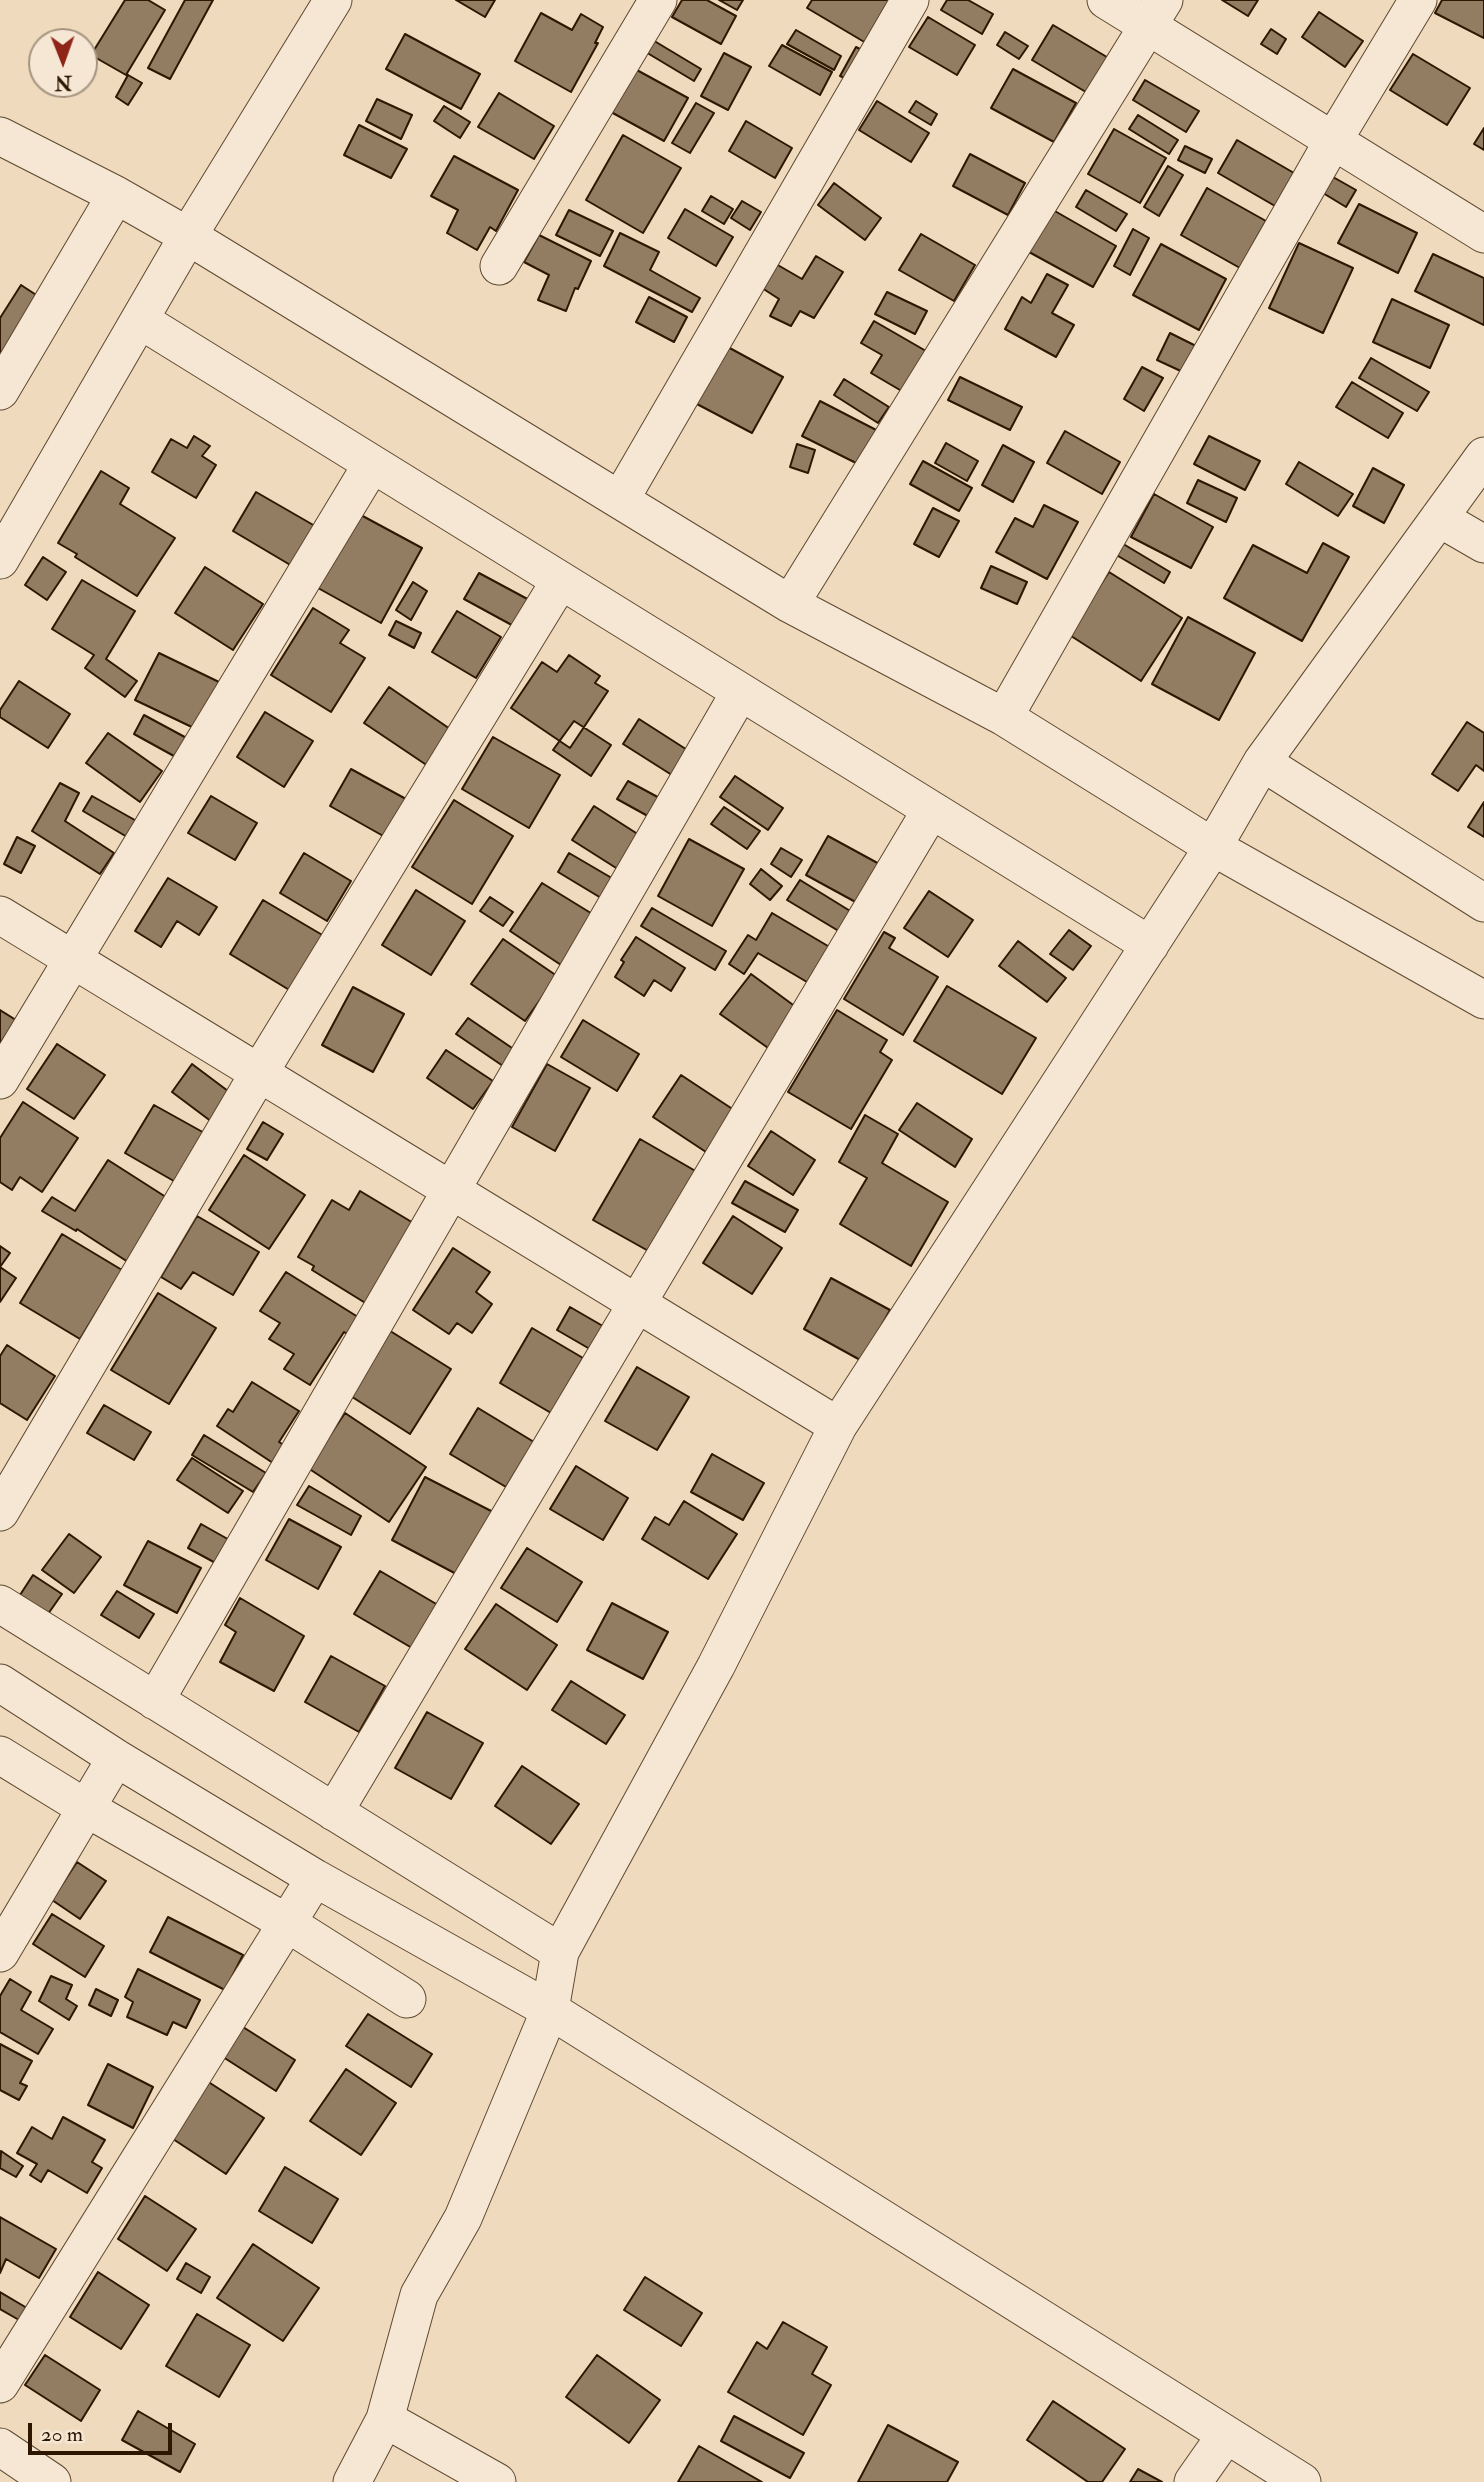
<!DOCTYPE html>
<style>
body{margin:0}
#map{position:relative;width:1484px;height:2482px;overflow:hidden;background:#efdabd;font-family:"IM FELL Double Pica",serif}
canvas{display:block}
.north{position:absolute;left:28px;top:28px;width:70px;height:70px;box-sizing:border-box;background:#f5e7d4;border:2px solid #a5947f;border-radius:50%;rotate:179deg;font-size:19px;font-weight:700;line-height:28px;text-align:center;color:#2e1700}
.north::after{content:'';display:block;margin:auto;width:24px;height:32px;background:#8f2418;clip-path:polygon(50% 0,100% 100%,50% 72%,0 100%)}
.scale{position:absolute;left:28px;top:2423px;width:144px;height:32px;box-sizing:border-box;border:4px solid #2e1700;border-top:0;padding-left:9px;font-size:21px;line-height:24px;white-space:nowrap;color:#2e1700;-webkit-text-stroke:5px #f5e7d4;paint-order:stroke}
</style>
<div id="map">
<canvas width="1484" height="2482"></canvas>
<div class="north">N</div>
<div class="scale">20 m</div>
</div>
<script>
const ctx = document.querySelector('canvas').getContext('2d');
ctx.lineJoin = 'round';
function fill(path, color) {
  ctx.fillStyle = color;
  ctx.fill(path, 'evenodd');
}
function toPath(rows) {
  const path = new Path2D();
  for (const r of rows) {
    path.moveTo(r[0], r[1]);
    for (let i = 2; i < r.length; i += 2) path.lineTo(r[i], r[i + 1]);
  }
  return path;
}
function trace(path, color, width, dash) {
  ctx.strokeStyle = color;
  ctx.lineWidth = width;
  ctx.lineCap = dash ? 'butt' : 'round';
  ctx.setLineDash(dash || []);
  ctx.stroke(path);
}
const building = toPath([
 [125,0,148,0,165,10,126,75,91,55,125,0],
 [185,0,213,0,170,79,148,68,185,0],
 [456,0,495,0,485,17,456,0],
 [682,0,707,0,736,16,721,44,672,17,682,0],
 [719,0,743,0,737,10,719,0],
 [812,0,892,0,866,43,807,8,812,0],
 [947,0,968,0,993,14,982,34,941,10,947,0],
 [1222,0,1258,0,1248,16,1222,0],
 [1442,0,1484,0,1484,38,1435,13,1442,0],
 [1319,12,1363,41,1345,67,1302,37,1319,12],
 [541,13,572,30,581,14,603,27,595,43,598,43,571,92,515,61,541,13],
 [928,17,975,45,957,75,909,47,928,17],
 [1053,25,1122,66,1101,101,1032,60,1053,25],
 [1271,29,1286,39,1277,54,1261,44,1271,29],
 [796,30,841,56,834,70,787,44,796,30],
 [1005,32,1028,46,1019,59,997,45,1005,32],
 [405,34,480,74,461,109,386,69,405,34],
 [651,39,701,69,694,81,644,51,651,39],
 [782,45,832,72,820,95,769,66,782,45],
 [856,47,870,54,854,82,840,76,856,47],
 [724,53,751,67,728,110,701,96,724,53],
 [1413,54,1470,88,1447,125,1390,90,1413,54],
 [635,69,688,98,664,141,611,112,635,69],
 [1013,69,1076,103,1054,142,991,108,1013,69],
 [128,75,142,83,128,105,116,97,128,75],
 [1145,80,1199,111,1186,132,1133,100,1145,80],
 [499,93,554,126,534,159,478,127,499,93],
 [377,99,412,115,401,139,366,121,377,99],
 [877,101,929,133,911,162,859,130,877,101],
 [916,101,937,114,931,125,909,112,916,101],
 [696,103,714,113,690,153,672,143,696,103],
 [444,106,470,122,460,138,434,121,444,106],
 [1138,115,1178,140,1169,154,1129,129,1138,115],
 [746,121,792,148,775,178,729,151,746,121],
 [359,125,407,149,391,178,344,155,359,125],
 [1484,128,1484,150,1474,144,1484,128],
 [1114,129,1166,158,1140,203,1088,174,1114,129],
 [623,135,681,168,643,233,586,200,623,135],
 [1237,140,1294,173,1275,206,1218,173,1237,140],
 [1185,146,1212,159,1205,173,1178,160,1185,146],
 [970,154,1025,183,1008,215,953,186,970,154],
 [454,156,518,190,496,231,490,227,477,250,447,233,458,210,431,196,454,156],
 [1168,166,1183,175,1159,216,1144,207,1168,166],
 [1333,177,1356,190,1346,207,1323,193,1333,177],
 [834,183,881,218,865,240,818,205,834,183],
 [1207,188,1266,221,1240,268,1181,235,1207,188],
 [1086,190,1127,214,1116,231,1076,207,1086,190],
 [711,196,733,209,724,224,702,211,711,196],
 [742,201,761,212,750,230,731,218,742,201],
 [1359,204,1417,233,1398,273,1338,243,1359,204],
 [685,209,733,237,716,266,668,238,685,209],
 [569,210,613,231,600,256,556,235,569,210],
 [1053,210,1116,246,1093,287,1029,252,1053,210],
 [1133,229,1149,238,1130,275,1114,266,1133,229],
 [620,233,659,252,650,270,700,298,692,312,604,266,620,233],
 [921,234,975,265,954,301,899,270,921,234],
 [539,235,591,261,578,289,575,288,566,311,538,300,549,275,524,262,539,235],
 [1299,243,1353,268,1323,333,1269,308,1299,243],
 [1161,244,1226,279,1199,330,1133,295,1161,244],
 [1433,254,1484,278,1484,325,1415,291,1433,254],
 [816,256,843,272,814,318,800,311,791,326,770,316,779,299,762,288,776,264,802,279,816,256],
 [1047,274,1068,285,1052,313,1074,325,1056,357,1005,329,1022,297,1031,303,1047,274],
 [21,285,47,302,0,372,0,318,21,285],
 [887,292,927,311,915,334,875,314,887,292],
 [649,297,687,317,674,342,636,322,649,297],
 [1392,299,1449,325,1430,368,1373,342,1392,299],
 [874,321,926,351,905,393,871,373,882,355,861,343,874,321],
 [1170,333,1198,347,1185,373,1157,360,1170,333],
 [726,346,783,377,752,433,695,403,726,346],
 [1371,358,1429,392,1417,411,1359,378,1371,358],
 [1142,367,1163,378,1144,411,1124,399,1142,367],
 [960,377,1022,407,1010,430,948,400,960,377],
 [844,379,889,407,878,423,834,395,844,379],
 [1352,382,1403,413,1388,438,1336,407,1352,382],
 [820,401,882,433,864,467,802,436,820,401],
 [1065,431,1120,462,1102,494,1047,463,1065,431],
 [194,436,210,446,202,456,216,465,196,498,152,472,171,439,187,448,194,436],
 [1209,436,1260,461,1245,490,1194,464,1209,436],
 [946,443,978,461,967,481,935,463,946,443],
 [797,444,815,450,808,473,790,467,797,444],
 [1003,445,1034,462,1013,502,982,485,1003,445],
 [923,461,972,488,959,511,910,484,923,461],
 [1299,462,1353,494,1338,516,1286,484,1299,462],
 [1373,468,1404,485,1384,523,1353,506,1373,468],
 [101,471,129,488,120,504,175,538,137,596,75,557,77,554,58,543,101,471],
 [1198,480,1237,498,1226,522,1187,503,1198,480],
 [256,492,315,526,292,566,233,531,256,492],
 [1154,494,1213,527,1191,568,1131,537,1154,494],
 [1044,505,1078,522,1047,579,996,552,1015,518,1033,527,1044,505],
 [933,508,959,521,939,557,914,544,933,508],
 [359,514,422,548,381,623,318,588,359,514],
 [1120,542,1170,572,1164,583,1113,553,1120,542],
 [1323,543,1349,557,1302,641,1224,598,1253,545,1307,573,1323,543],
 [43,557,66,572,47,600,25,585,43,557],
 [991,566,1027,582,1017,604,981,588,991,566],
 [205,567,263,604,233,650,175,613,205,567],
 [1109,572,1182,618,1141,681,1068,634,1109,572],
 [479,573,533,602,519,629,464,599,479,573],
 [82,580,135,611,106,659,137,681,125,697,85,668,94,655,52,629,82,580],
 [413,582,427,591,411,620,396,610,413,582],
 [313,608,349,630,340,643,365,658,331,712,271,675,313,608],
 [457,611,501,637,476,678,432,652,457,611],
 [1188,617,1255,653,1219,720,1152,684,1188,617],
 [396,621,421,633,414,648,389,635,396,621],
 [159,653,219,682,196,729,135,700,159,653],
 [569,655,600,676,595,683,608,691,570,748,511,708,542,662,557,672,569,655],
 [19,681,70,714,48,748,0,717,0,710,19,681],
 [389,687,453,731,428,766,364,723,389,687],
 [265,712,313,741,284,787,237,757,265,712],
 [144,715,194,742,183,761,134,734,144,715],
 [639,719,692,753,675,777,623,744,639,719],
 [574,721,611,745,591,776,553,750,574,721],
 [1467,722,1484,733,1484,771,1476,765,1458,791,1432,774,1467,722],
 [108,733,162,771,140,802,86,763,108,733],
 [493,737,560,775,529,828,462,789,493,737],
 [351,769,406,799,385,837,330,806,351,769],
 [735,776,783,808,768,830,720,797,735,776],
 [628,781,665,801,655,820,617,799,628,781],
 [60,783,79,793,65,821,114,853,100,874,32,831,60,783],
 [92,796,149,828,139,844,83,811,92,796],
 [211,796,257,823,235,860,188,833,211,796],
 [454,800,513,836,472,904,412,867,454,800],
 [1484,802,1484,837,1468,827,1484,802],
 [594,806,647,840,624,873,572,840,594,806],
 [724,807,760,831,747,849,711,824,724,807],
 [828,836,883,866,861,905,806,875,828,836],
 [17,837,35,846,21,873,4,864,17,837],
 [689,839,744,869,712,926,658,896,689,839],
 [781,848,802,860,791,877,771,864,781,848],
 [304,853,351,881,327,921,280,893,304,853],
 [569,853,622,884,611,904,558,872,569,853],
 [761,869,782,886,770,900,750,884,761,869],
 [168,878,217,907,199,935,177,921,161,947,135,931,168,878],
 [800,880,855,914,842,933,787,900,800,880],
 [542,883,594,915,570,971,510,931,542,883],
 [416,890,465,921,431,975,382,945,416,890],
 [929,891,973,920,948,957,904,928,929,891],
 [490,897,513,912,503,926,480,911,490,897],
 [263,900,324,936,291,991,230,954,263,900],
 [652,908,726,951,715,970,641,926,652,908],
 [772,913,833,949,812,985,758,953,744,974,729,964,748,935,756,940,772,913],
 [1069,930,1091,946,1073,970,1050,954,1069,930],
 [884,932,895,938,889,948,938,977,903,1035,844,999,884,932],
 [636,937,685,968,671,991,654,980,644,996,615,977,624,962,621,960,636,937],
 [503,939,557,976,525,1021,471,984,503,939],
 [1018,941,1066,978,1047,1002,999,966,1018,941],
 [751,974,800,1010,771,1050,720,1014,751,974],
 [947,986,1036,1038,1002,1094,914,1041,947,986],
 [353,987,404,1014,373,1072,322,1045,353,987],
 [0,1010,16,1020,0,1044,0,1010],
 [837,1010,887,1040,880,1052,892,1060,851,1129,788,1092,837,1010],
 [468,1018,515,1050,503,1066,456,1034,468,1018],
 [583,1020,639,1054,617,1091,561,1057,583,1020],
 [57,1044,105,1075,74,1119,27,1089,57,1044],
 [446,1050,493,1081,473,1109,427,1078,446,1050],
 [192,1064,236,1097,216,1125,172,1092,192,1064],
 [547,1064,590,1088,555,1151,512,1127,547,1064],
 [681,1075,737,1112,709,1154,653,1117,681,1075],
 [23,1102,78,1138,42,1192,20,1177,12,1190,0,1182,0,1138,23,1102],
 [917,1103,972,1139,955,1167,899,1130,917,1103],
 [154,1105,208,1135,179,1184,125,1153,154,1105],
 [865,1115,898,1134,882,1163,948,1202,911,1266,840,1224,867,1178,839,1162,865,1115],
 [263,1122,283,1134,267,1160,247,1149,263,1122],
 [771,1131,815,1160,793,1195,748,1166,771,1131],
 [640,1139,699,1173,652,1253,593,1220,640,1139],
 [244,1155,305,1195,269,1249,209,1210,244,1155],
 [108,1160,169,1199,128,1262,77,1229,76,1231,42,1211,52,1197,75,1211,108,1160],
 [745,1181,798,1210,785,1232,732,1203,745,1181],
 [360,1191,415,1224,367,1304,312,1270,314,1266,298,1257,332,1200,349,1210,360,1191],
 [197,1216,259,1252,233,1295,193,1272,181,1289,161,1277,197,1216],
 [733,1216,782,1248,752,1294,703,1263,733,1216],
 [62,1234,122,1270,80,1339,20,1303,62,1234],
 [0,1246,10,1253,0,1267,0,1246],
 [453,1248,490,1272,476,1292,492,1304,472,1333,457,1323,449,1334,413,1310,453,1248],
 [0,1267,16,1278,0,1302,0,1267],
 [286,1272,366,1322,355,1339,344,1332,310,1385,284,1369,294,1354,269,1339,280,1323,260,1311,286,1272],
 [831,1278,890,1310,862,1361,804,1329,831,1278],
 [158,1293,216,1328,169,1404,111,1370,158,1293],
 [570,1307,608,1329,595,1352,557,1330,570,1307],
 [532,1328,583,1358,551,1413,500,1383,532,1328],
 [387,1329,451,1369,410,1434,346,1393,387,1329],
 [7,1345,55,1376,27,1420,0,1403,0,1356,7,1345],
 [637,1367,689,1397,657,1450,605,1421,637,1367],
 [252,1382,299,1411,279,1442,290,1449,279,1467,217,1426,228,1409,233,1412,252,1382],
 [104,1405,151,1432,134,1460,87,1433,104,1405],
 [478,1408,534,1442,506,1487,450,1454,478,1408],
 [345,1413,426,1467,389,1522,308,1468,345,1413],
 [204,1435,266,1473,253,1492,192,1455,204,1435],
 [712,1454,764,1483,743,1520,691,1492,712,1454],
 [192,1458,243,1491,228,1513,177,1480,192,1458],
 [576,1466,628,1498,603,1540,550,1509,576,1466],
 [425,1477,495,1513,462,1577,392,1540,425,1477],
 [309,1486,361,1516,351,1535,297,1505,309,1486],
 [684,1501,737,1534,708,1579,642,1539,655,1517,669,1525,684,1501],
 [289,1519,341,1547,318,1589,266,1560,289,1519],
 [201,1524,233,1542,221,1566,188,1548,201,1524],
 [69,1534,101,1557,74,1593,42,1570,69,1534],
 [148,1541,201,1568,177,1613,124,1585,148,1541],
 [527,1548,582,1582,557,1622,501,1588,527,1548],
 [380,1571,438,1605,412,1648,354,1614,380,1571],
 [33,1575,62,1594,48,1614,20,1595,33,1575],
 [117,1591,154,1614,139,1638,101,1615,117,1591],
 [240,1598,304,1636,274,1691,220,1662,236,1632,225,1625,240,1598],
 [612,1603,668,1632,643,1679,587,1650,612,1603],
 [496,1604,557,1645,527,1690,465,1649,496,1604],
 [331,1656,385,1686,359,1732,305,1702,331,1656],
 [571,1681,625,1715,606,1744,552,1710,571,1681],
 [427,1712,483,1743,451,1799,395,1768,427,1712],
 [522,1766,579,1804,551,1844,495,1806,522,1766],
 [77,1862,106,1881,80,1919,52,1900,77,1862],
 [52,1914,104,1946,85,1977,33,1944,52,1914],
 [168,1917,243,1955,225,1990,150,1952,168,1917],
 [138,1969,200,2000,186,2028,173,2022,167,2035,127,2017,133,2002,125,1997,138,1969],
 [51,1976,72,1985,66,1999,77,2006,69,2020,39,2001,51,1976],
 [10,1979,31,1992,21,2010,53,2029,38,2054,0,2032,0,1996,10,1979],
 [96,1989,118,2000,111,2016,89,2005,96,1989],
 [368,2014,432,2054,411,2087,346,2046,368,2014],
 [243,2027,295,2060,276,2091,223,2057,243,2027],
 [0,2044,32,2061,20,2083,27,2086,19,2100,0,2090,0,2044],
 [108,2064,153,2087,133,2128,88,2105,108,2064],
 [346,2069,396,2103,361,2155,310,2121,346,2069],
 [207,2081,264,2118,226,2174,170,2137,207,2081],
 [63,2117,105,2140,92,2162,102,2168,87,2193,48,2170,41,2182,30,2175,37,2164,17,2153,32,2127,52,2139,63,2117],
 [1,2151,23,2166,16,2177,0,2168,1,2151],
 [285,2167,338,2199,312,2243,259,2211,285,2167],
 [145,2196,196,2229,167,2271,118,2239,145,2196],
 [0,2217,56,2249,39,2278,6,2259,0,2273,0,2217],
 [253,2244,319,2288,283,2341,217,2298,253,2244],
 [186,2263,210,2277,201,2293,177,2279,186,2263],
 [98,2272,149,2305,121,2349,70,2317,98,2272],
 [645,2277,702,2313,681,2346,624,2310,645,2277],
 [0,2292,27,2308,19,2320,0,2309,0,2292],
 [197,2314,250,2345,219,2397,166,2366,197,2314],
 [783,2322,827,2347,812,2374,831,2385,803,2435,728,2392,757,2342,767,2349,783,2322],
 [45,2355,100,2390,81,2421,25,2385,45,2355],
 [597,2355,660,2400,629,2443,566,2397,597,2355],
 [1053,2401,1125,2449,1102,2482,1088,2482,1027,2440,1053,2401],
 [138,2411,195,2444,180,2472,122,2440,138,2411],
 [734,2416,804,2453,790,2478,721,2441,734,2416],
 [888,2425,958,2462,947,2482,858,2482,888,2425],
 [699,2446,762,2482,678,2482,699,2446],
 [1138,2469,1162,2482,1130,2482,1138,2469]
]);
fill(building, '#927c62');
trace(building, '#2e1700', 2);
const street = toPath([
 [1106,0,1484,234],
 [0,136,116,195,188,236,790,604,1004,717,1213,847,1484,1000],
 [499,266,658,0],
 [140,320,1150,945],
 [0,391,116,195],
 [620,500,910,0],
 [1439,518,1484,544],
 [0,560,188,236,333,0],
 [790,604,1164,0],
 [1004,717,1333,141,1418,0],
 [1262,762,1484,903],
 [0,915,838,1426],
 [0,1080,372,464],
 [0,1512,259,1073,560,581],
 [0,1604,560,1952],
 [0,1683,116,1758,315,1878,550,2010,1302,2482],
 [155,1701,740,692],
 [0,1755,86,1808,287,1923,407,1999],
 [334,1812,931,810],
 [0,1953,116,1758],
 [0,2384,315,1878],
 [385,2419,497,2482],
 [0,2447,52,2482],
 [352,2482,385,2419,419,2295,463,2218,550,2010,560,1952,716,1666,838,1426,1213,847,1262,762,1484,456],
 [1193,2482,1226,2435]
]);
trace(street, '#5e482f', 39);
trace(street, '#f5e7d4', 37);
</script>
